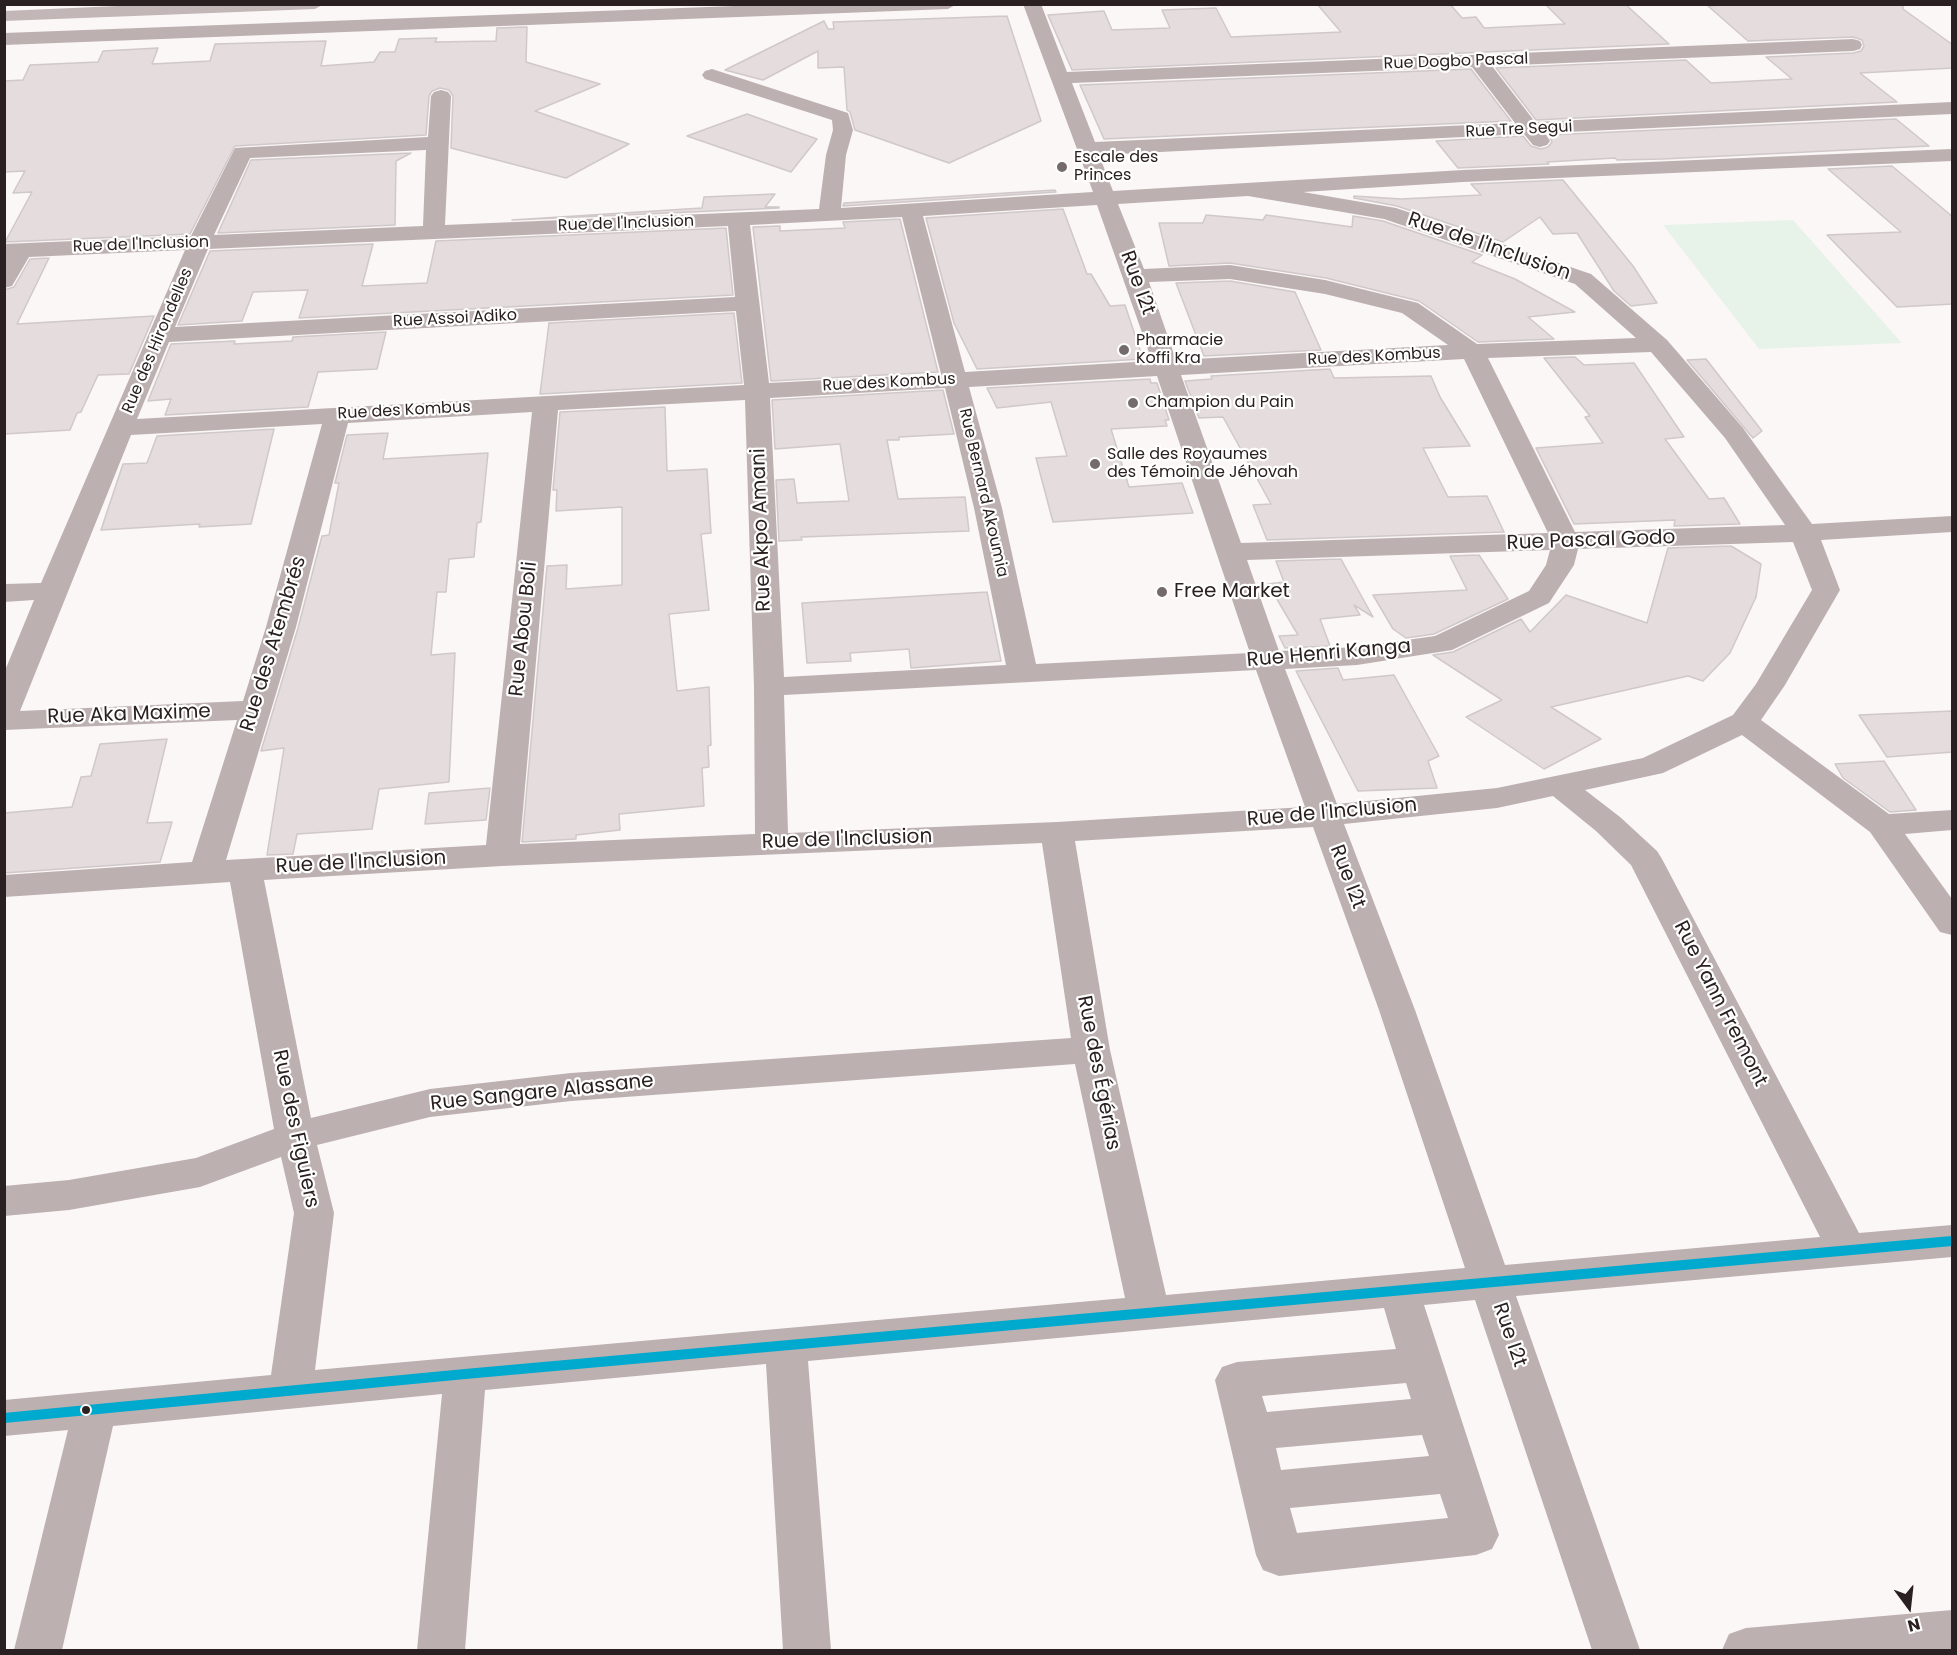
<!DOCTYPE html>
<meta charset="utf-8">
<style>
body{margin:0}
#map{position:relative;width:1957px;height:1655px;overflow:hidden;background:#fbf7f7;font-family:Poppins,sans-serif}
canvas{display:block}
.frame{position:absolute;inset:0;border:6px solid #2b2021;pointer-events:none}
.north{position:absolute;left:1879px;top:1577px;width:60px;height:60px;-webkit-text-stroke:4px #fff;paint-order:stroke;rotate:165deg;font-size:16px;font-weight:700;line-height:24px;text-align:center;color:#2b2021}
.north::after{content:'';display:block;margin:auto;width:21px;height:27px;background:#2b2021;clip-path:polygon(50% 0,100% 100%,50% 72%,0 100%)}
</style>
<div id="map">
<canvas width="1957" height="1655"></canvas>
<div class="frame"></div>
<div class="north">N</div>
</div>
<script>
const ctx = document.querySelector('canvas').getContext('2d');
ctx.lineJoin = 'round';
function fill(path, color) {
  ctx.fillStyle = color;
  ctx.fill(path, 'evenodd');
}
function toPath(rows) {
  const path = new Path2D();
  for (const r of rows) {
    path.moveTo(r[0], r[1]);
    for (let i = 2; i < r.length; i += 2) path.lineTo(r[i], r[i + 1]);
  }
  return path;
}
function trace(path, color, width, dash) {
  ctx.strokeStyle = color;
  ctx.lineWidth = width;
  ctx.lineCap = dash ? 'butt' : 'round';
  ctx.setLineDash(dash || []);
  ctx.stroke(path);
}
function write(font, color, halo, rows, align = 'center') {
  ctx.font = font + ' Poppins,sans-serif';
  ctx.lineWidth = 4.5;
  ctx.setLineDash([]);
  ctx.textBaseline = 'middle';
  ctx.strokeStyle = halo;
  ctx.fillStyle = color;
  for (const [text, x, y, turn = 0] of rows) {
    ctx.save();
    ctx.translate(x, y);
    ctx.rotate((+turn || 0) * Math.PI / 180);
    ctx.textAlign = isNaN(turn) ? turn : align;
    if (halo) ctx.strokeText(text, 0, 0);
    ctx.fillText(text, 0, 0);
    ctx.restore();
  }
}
fill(toPath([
 [1793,220,1902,343,1759,349,1663,225]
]), '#e7f3e9');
const building = toPath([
 [1317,4,1450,4,1462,18,1476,17,1484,28,1565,24,1545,4,1625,4,1669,44,1072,70,1048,15,1104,11,1112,30,1170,28,1162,10,1216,8,1231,37,1341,32,1317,4],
 [1741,4,1903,4,1903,9,1953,45,1953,68,1860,73,1897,102,1536,120,1496,68,1686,60,1711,83,1792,79,1766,57,1853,53,1861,51,1864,46,1862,40,1853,37,1748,41,1708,6,1741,4],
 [1007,16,1041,121,949,163,855,130,850,112,847,110,844,67,818,68,818,51,763,80,725,70,824,21,828,29,834,29,833,22,1007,16],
 [527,27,526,62,600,84,535,111,629,144,566,178,451,148,453,96,449,90,440,88,432,91,429,96,426,135,235,146,190,234,5,242,32,192,13,193,25,171,4,172,4,81,23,80,30,65,98,62,103,51,158,48,152,64,210,61,215,44,326,41,321,66,374,62,380,52,395,52,399,39,437,38,435,42,496,41,497,28,527,27],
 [1471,69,1511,121,1104,139,1080,85,1471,69],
 [747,114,817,139,791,172,687,136,747,114],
 [1896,119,1929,146,1663,159,1617,160,1615,158,1547,162,1549,164,1458,168,1436,141,1523,136,1531,146,1541,149,1548,147,1552,142,1549,135,1896,119],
 [411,153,396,161,395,225,218,233,251,160,411,153],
 [1892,166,1953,217,1953,304,1897,307,1827,235,1901,232,1828,169,1892,166],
 [1563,180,1633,266,1657,303,1631,306,1614,291,1577,233,1553,234,1540,217,1503,242,1397,206,1354,198,1354,196,1401,199,1481,195,1471,184,1563,180],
 [1055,190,1056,192,843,206,844,203,1055,190],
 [775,194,765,207,779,207,779,208,512,220,702,208,704,197,775,194],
 [1063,209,1087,274,1091,274,1110,306,1125,305,1143,359,977,369,954,323,926,218,1063,209],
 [1206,215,1263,220,1266,215,1352,227,1353,216,1383,221,1482,255,1472,262,1515,279,1575,312,1528,317,1554,339,1478,342,1419,301,1326,278,1230,263,1169,266,1159,223,1203,223,1206,215],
 [900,219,938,372,771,381,753,227,780,226,780,231,845,228,843,222,900,219],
 [726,228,733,295,299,318,308,290,253,292,242,321,178,325,210,251,373,244,362,286,427,283,436,241,726,228],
 [49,258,17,324,154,316,129,374,98,375,81,412,77,413,70,430,4,434,4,290,14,287,30,259,49,258],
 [1230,281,1295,292,1321,350,1204,356,1176,283,1230,281],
 [734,313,742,383,540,394,549,323,734,313],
 [386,332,377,369,318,372,308,407,165,415,171,399,148,401,171,344,235,341,234,344,292,341,293,337,386,332],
 [1575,357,1584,365,1634,363,1684,437,1665,439,1709,499,1724,498,1740,524,1674,526,1675,520,1574,524,1536,448,1603,443,1585,417,1590,416,1544,358,1575,357],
 [1706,359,1762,431,1753,438,1687,360,1706,359],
 [1330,369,1334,378,1431,376,1440,397,1470,446,1423,448,1448,497,1487,496,1504,532,1267,540,1253,505,1271,504,1223,417,1199,418,1185,381,1212,379,1211,376,1330,369],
 [1150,379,1151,383,1157,383,1169,420,1165,420,1167,426,1111,429,1129,487,1182,483,1193,513,1053,522,1036,458,1067,456,1051,402,997,408,987,388,1150,379],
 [943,390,954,434,899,437,899,440,887,440,898,499,965,497,969,531,801,537,802,540,779,541,776,480,794,479,797,503,849,501,840,444,775,449,772,400,943,390],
 [665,407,667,471,707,469,711,533,701,534,709,610,669,614,677,691,709,687,711,745,708,746,709,767,702,768,704,806,619,814,620,830,576,835,576,839,522,842,547,566,567,565,566,589,622,585,622,507,556,511,557,490,553,490,560,412,665,407],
 [274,429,251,524,199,527,200,524,101,530,123,464,147,463,157,436,274,429],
 [388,433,383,459,488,453,481,522,477,523,474,557,449,559,446,592,437,592,431,655,455,653,449,782,379,789,372,829,297,834,293,854,267,855,284,748,261,751,298,628,322,536,329,535,339,483,335,483,347,435,388,433],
 [1731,546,1761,564,1756,597,1730,653,1703,681,1688,676,1551,707,1601,739,1544,769,1466,717,1502,700,1433,655,1453,652,1521,619,1530,632,1566,595,1647,623,1668,548,1731,546],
 [1479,555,1508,599,1434,634,1406,638,1393,629,1373,595,1467,590,1450,556,1479,555],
 [1341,559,1373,617,1354,605,1360,615,1320,619,1330,646,1285,648,1279,636,1298,635,1268,584,1284,582,1276,561,1341,559],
 [987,592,1001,661,911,668,909,649,850,653,851,661,807,663,802,603,987,592],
 [1338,668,1343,680,1394,675,1439,756,1428,761,1437,788,1358,791,1296,671,1338,668],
 [1953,711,1953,752,1887,757,1859,715,1953,711],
 [167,739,147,823,172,822,160,862,4,873,4,813,72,807,81,777,91,776,100,744,167,739],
 [1884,761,1916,810,1890,812,1843,778,1835,764,1884,761],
 [490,788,486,820,425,824,429,793,490,788]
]);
fill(building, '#e5dddd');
trace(building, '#d0c8c9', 1.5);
fill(toPath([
 [789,4,957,4,948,9,4,45,4,33,789,4],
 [1023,4,1041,4,1067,72,1853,39,1860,41,1862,45,1860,49,1853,51,1492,66,1535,122,1952,102,1952,114,1545,133,1550,141,1547,145,1540,147,1533,145,1524,134,1099,155,1113,191,1463,170,1952,149,1952,161,1463,182,1303,192,1396,208,1591,274,1667,340,1743,428,1812,524,1952,516,1952,532,1821,540,1840,590,1785,685,1761,720,1889,814,1952,810,1952,830,1905,834,1952,899,1952,935,1940,932,1870,832,1742,735,1663,773,1585,790,1620,817,1657,851,1662,859,1859,1233,1952,1225,1952,1257,1516,1296,1640,1650,1592,1650,1475,1300,1424,1305,1499,1535,1492,1549,1476,1555,1279,1576,1263,1570,1256,1555,1215,1380,1222,1367,1237,1362,1396,1349,1384,1308,808,1361,831,1650,783,1650,766,1364,485,1390,465,1650,417,1650,442,1394,113,1426,62,1650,14,1650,68,1430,4,1436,4,1400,271,1375,294,1213,281,1157,200,1187,69,1210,4,1216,4,1186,69,1180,196,1158,274,1129,230,882,4,897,4,875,192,862,237,720,4,730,4,673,34,600,4,602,4,584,41,583,185,250,29,257,12,286,4,288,6,258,4,258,4,244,191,236,235,148,428,137,431,96,434,92,441,90,448,92,451,96,445,225,819,209,826,155,833,130,832,120,705,79,702,75,705,71,712,69,848,113,853,130,846,155,841,208,1093,192,1023,4],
 [1472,67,1515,123,1095,142,1072,83,1472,67],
 [426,150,423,226,214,235,250,158,426,150],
 [1248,196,1384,219,1575,284,1636,338,1477,344,1418,303,1325,280,1230,265,1144,269,1118,204,1248,196],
 [1097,205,1152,361,965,372,923,216,1097,205],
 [902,217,941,374,769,383,750,225,902,217],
 [728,226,735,297,175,327,208,249,728,226],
 [1230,279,1325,294,1402,313,1448,345,1176,360,1149,282,1230,279],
 [736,311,744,385,137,419,169,342,736,311],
 [1651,352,1725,438,1785,525,1575,532,1488,358,1651,352],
 [1464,359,1548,533,1241,543,1181,375,1464,359],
 [1157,376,1250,653,1036,664,1002,508,969,387,1157,376],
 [945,388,974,508,1006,665,784,677,770,398,945,388],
 [745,400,754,687,755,834,520,844,558,410,745,400],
 [532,412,486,845,226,860,296,627,348,423,532,412],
 [322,424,266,627,243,701,20,711,131,435,322,424],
 [1793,542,1812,590,1756,684,1733,715,1643,758,1497,788,1337,804,1285,669,1357,665,1452,650,1549,603,1574,565,1578,549,1793,542],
 [1550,550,1546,565,1529,591,1435,636,1357,647,1279,651,1247,560,1550,550],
 [1256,670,1305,807,1057,822,788,833,784,695,1256,670],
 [1553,796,1596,831,1631,865,1820,1237,1505,1265,1415,1010,1344,824,1497,808,1553,796],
 [1313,827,1379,1010,1465,1268,1166,1295,1110,1050,1075,841,1313,827],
 [1042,843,1071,1038,571,1073,430,1089,311,1118,264,880,502,866,1042,843],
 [1075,1064,1125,1298,315,1370,334,1213,317,1145,430,1117,571,1101,1075,1064],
 [1406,1383,1411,1399,1267,1412,1262,1396,1406,1383],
 [1422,1435,1429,1456,1281,1470,1276,1448,1422,1435],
 [1440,1494,1448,1518,1297,1533,1290,1508,1440,1494],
 [1952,1610,1952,1650,1722,1650,1729,1634,1746,1628,1952,1610]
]), '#bcb0b0');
fill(toPath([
 [163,4,324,4,315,9,4,21,4,11,163,4]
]), '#c2b6b7');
trace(toPath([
 [4,1418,465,1374,1952,1241]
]), '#00a9ce', 10);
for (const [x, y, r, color] of [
 [1062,167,6,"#746b6c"],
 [1124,350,6,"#746b6c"],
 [1133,403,6,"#746b6c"],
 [1095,464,6,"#746b6c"],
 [1162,592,6,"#746b6c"],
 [86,1410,5,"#2b2021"]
]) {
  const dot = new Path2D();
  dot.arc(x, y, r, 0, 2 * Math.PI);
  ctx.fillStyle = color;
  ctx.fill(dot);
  trace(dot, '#fff', 2);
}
write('16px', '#2b2021', '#fff', [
 ["Rue Dogbo Pascal",1456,62,-2],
 ["Rue Tre Segui",1519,130,-3],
 ["Rue de l'Inclusion",626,224,-2],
 ["Rue de l'Inclusion",141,245,-2],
 ["Rue Assoi Adiko",455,319,-3],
 ["Rue des Hirondelles",158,341,-67],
 ["Rue des Kombus",1374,357,-3],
 ["Rue des Kombus",889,383,-3],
 ["Rue des Kombus",404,411,-3],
 ["Rue Bernard Akoumia",983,493,77]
]);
write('16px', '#2b2021', '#fff', [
 ["Escale des",1074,158],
 ["Princes",1074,176],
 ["Pharmacie",1136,341],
 ["Koffi Kra",1136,359],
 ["Champion du Pain",1145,403],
 ["Salle des Royaumes",1107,455],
 ["des Témoin de Jéhovah",1107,473]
], 'left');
write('20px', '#2b2021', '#fff', [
 ["Rue de l'Inclusion",1489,247,19],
 ["Rue I2t",1137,283,70],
 ["Rue Akpo Amani",762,530,-92],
 ["Rue Pascal Godo",1591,541,-2],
 ["Rue Abou Boli",524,629,-84],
 ["Rue des Atembrés",274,644,-73],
 ["Rue Henri Kanga",1329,654,-5],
 ["Rue Aka Maxime",129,715,-2],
 ["Rue de l'Inclusion",1332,813,-5],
 ["Rue de l'Inclusion",847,840,-2],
 ["Rue de l'Inclusion",361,863,-3],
 ["Rue I2t",1347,877,69],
 ["Rue Yann Fremont",1720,1004,63],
 ["Rue des Égérias",1098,1073,79],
 ["Rue Sangare Alassane",542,1093,-6],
 ["Rue des Figuiers",295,1129,78],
 ["Rue I2t",1509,1335,71]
]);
write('20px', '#2b2021', '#fff', [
 ["Free Market",1174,592]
], 'left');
</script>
